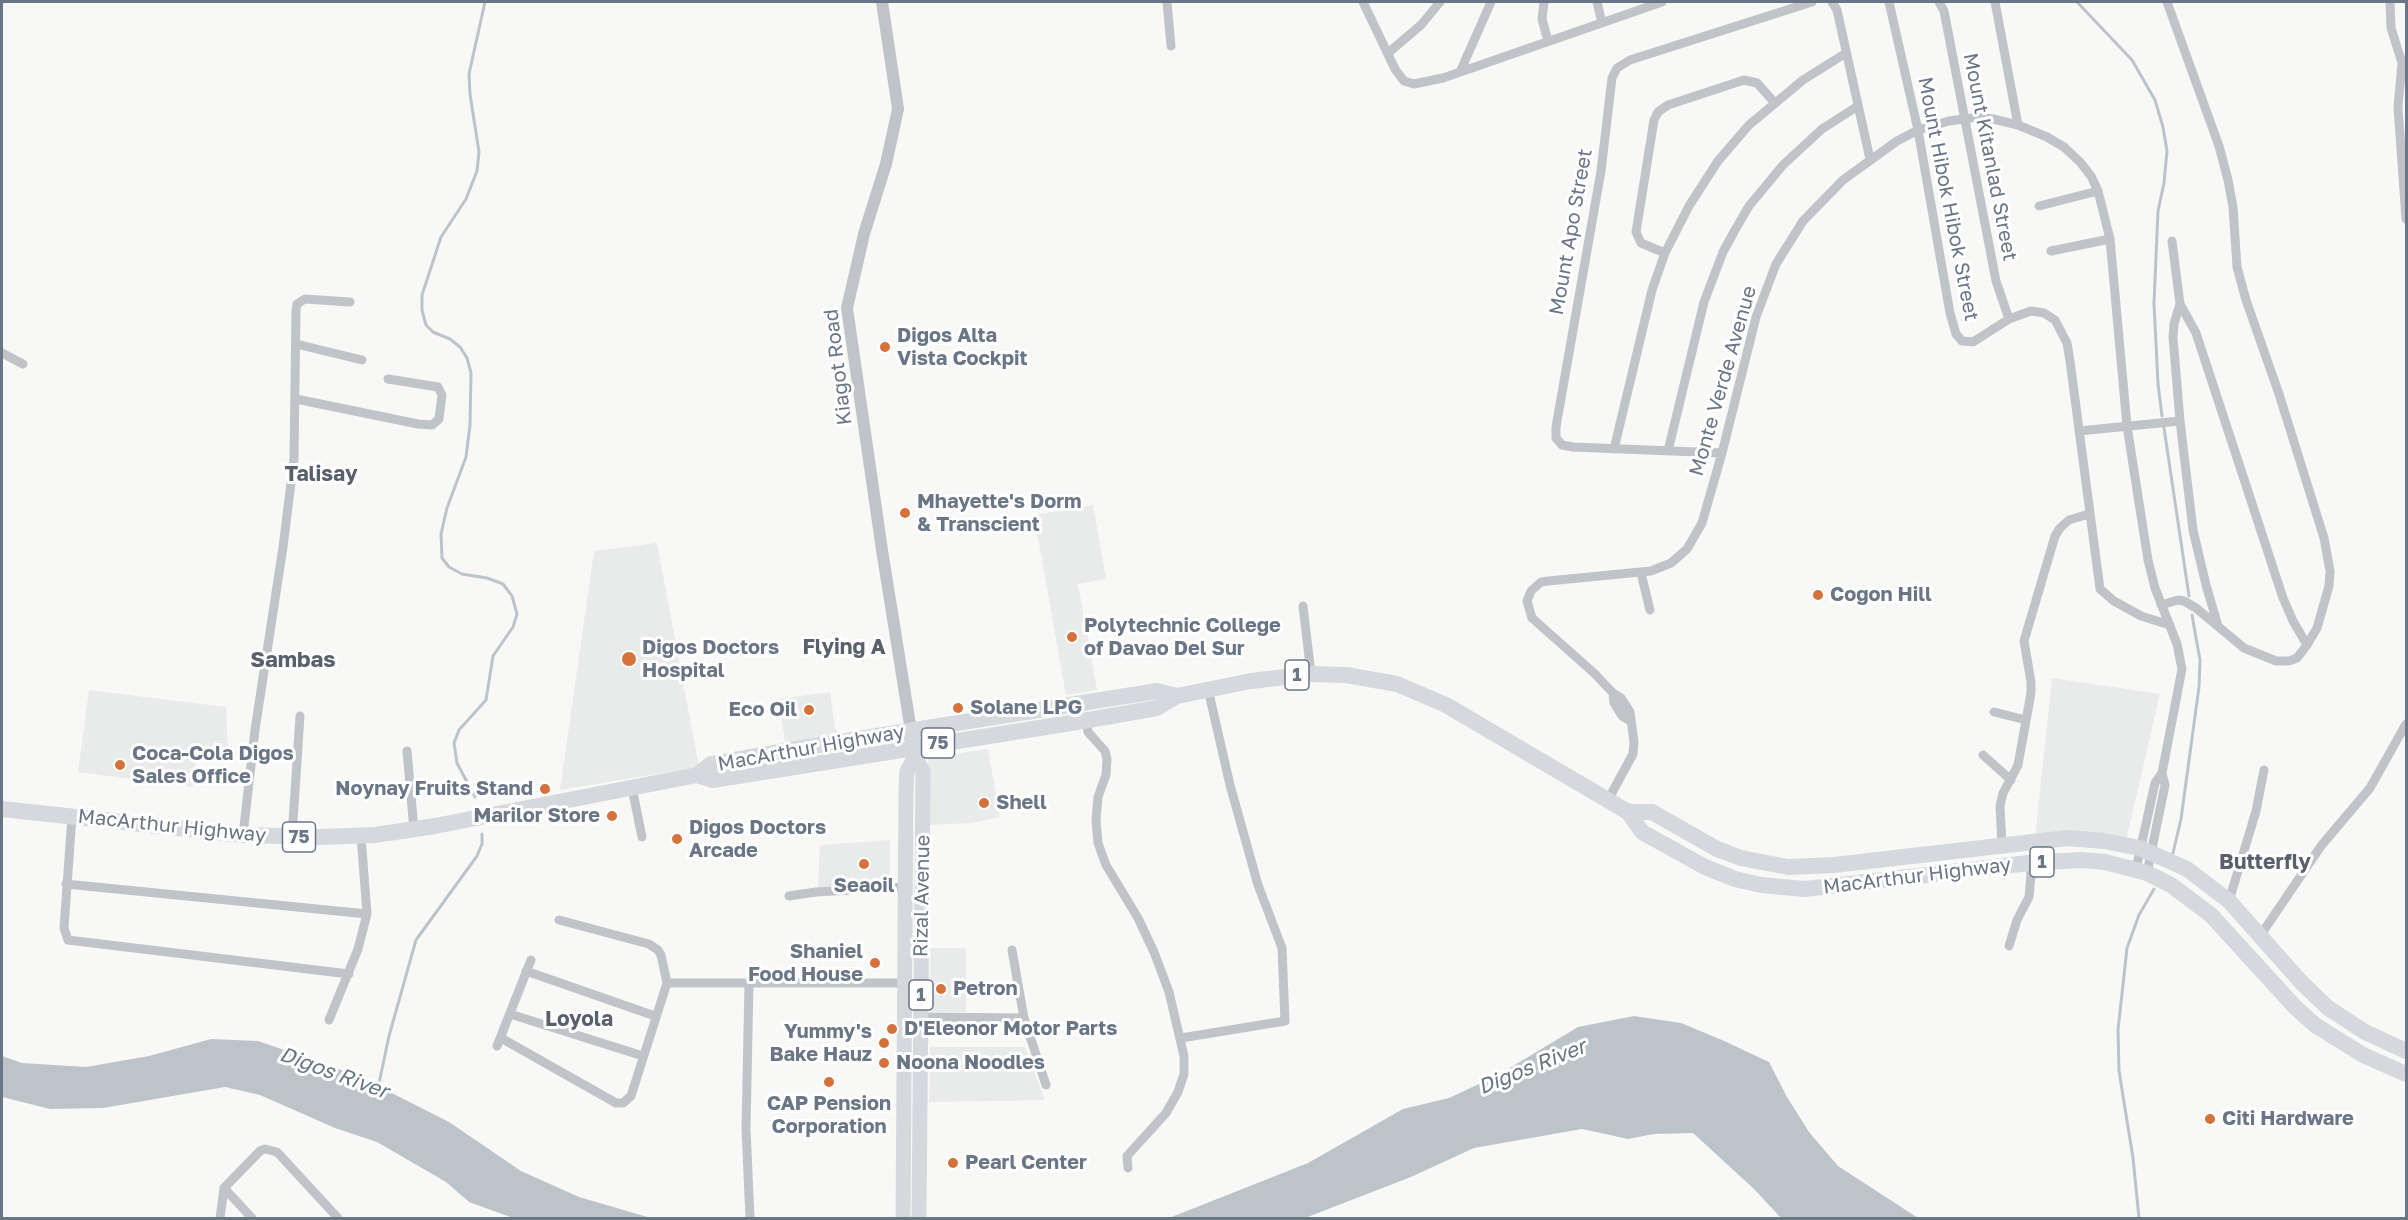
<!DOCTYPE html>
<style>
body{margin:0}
#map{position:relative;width:2408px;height:1220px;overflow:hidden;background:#f8f9f7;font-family:"Golos Text",sans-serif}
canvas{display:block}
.frame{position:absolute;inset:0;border:3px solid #6a7685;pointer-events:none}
</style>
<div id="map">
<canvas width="2408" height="1220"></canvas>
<div class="frame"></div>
</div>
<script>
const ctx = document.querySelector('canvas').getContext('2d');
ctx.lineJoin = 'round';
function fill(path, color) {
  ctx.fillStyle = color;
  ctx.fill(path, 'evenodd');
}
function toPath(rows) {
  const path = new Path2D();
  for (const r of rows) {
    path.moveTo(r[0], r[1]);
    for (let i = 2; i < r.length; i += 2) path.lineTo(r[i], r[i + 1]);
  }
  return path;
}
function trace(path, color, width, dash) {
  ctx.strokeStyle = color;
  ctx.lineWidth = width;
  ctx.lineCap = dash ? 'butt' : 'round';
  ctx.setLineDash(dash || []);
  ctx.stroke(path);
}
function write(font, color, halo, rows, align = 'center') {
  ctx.font = font + ' "Golos Text",sans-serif';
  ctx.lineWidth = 6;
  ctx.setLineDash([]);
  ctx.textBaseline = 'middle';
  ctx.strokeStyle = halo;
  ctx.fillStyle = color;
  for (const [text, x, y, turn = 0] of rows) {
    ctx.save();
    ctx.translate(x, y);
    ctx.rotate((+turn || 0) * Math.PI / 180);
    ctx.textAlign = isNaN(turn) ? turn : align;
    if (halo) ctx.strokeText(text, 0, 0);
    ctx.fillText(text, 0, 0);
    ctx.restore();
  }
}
fill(toPath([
 [1093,505,1106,579,1078,584,1097,690,1066,695,1034,515],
 [657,543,699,767,560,790,594,551],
 [2052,678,2160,694,2126,841,2035,838],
 [89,690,226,707,228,753,198,749,193,787,78,772],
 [830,692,835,729,846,740,786,749,779,699],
 [988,749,1000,817,972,823,928,825,928,758],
 [890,840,890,885,818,889,820,845],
 [966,948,966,1012,931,1012,930,948],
 [930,1047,1025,1047,1045,1100,929,1102]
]), '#e9eaea');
fill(toPath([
 [1634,1016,1681,1023,1722,1040,1769,1062,1787,1097,1809,1132,1838,1166,1918,1218,1781,1218,1754,1189,1693,1133,1654,1134,1628,1139,1582,1129,1474,1148,1411,1177,1305,1218,1169,1218,1308,1163,1403,1109,1449,1098,1498,1075,1578,1027],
 [211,1039,258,1041,334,1067,378,1086,449,1122,521,1171,579,1197,651,1218,513,1218,469,1202,446,1182,377,1142,335,1128,260,1095,225,1087,103,1108,50,1109,2,1097,2,1056,22,1063,86,1067,149,1056]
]), '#bcc4ca');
trace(toPath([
 [2077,2,2132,60,2155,100,2163,127,2167,151,2164,183,2158,211,2154,303,2158,384,2162,416],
 [2164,428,2189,596],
 [475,797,457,763,454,743,459,730,486,700,493,656,513,627,517,614,512,596,503,584,487,578,462,574,449,567,442,558,441,534,447,508,466,457,470,425,471,373,467,358,460,347,450,339,433,332,426,325,422,310,422,295,441,237,466,199,477,171,479,152,470,94,469,74,485,2],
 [2173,853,2181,819,2199,687,2200,660,2192,615],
 [378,1088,389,1036,416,940,477,856,482,844,482,834],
 [2139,1218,2133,1158,2119,1071,2118,1030,2127,948,2139,915,2154,889]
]), '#bcc4ca', 3);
trace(toPath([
 [1167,2,1171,46],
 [1363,2,1395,69,1404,81,1414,84,1443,78,1662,2],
 [1544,2,1542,19,1548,41],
 [1597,2,1602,23],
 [1832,2,1837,10,1870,159],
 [1889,2,1918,130,1950,313,1956,334,1962,341,1973,342,2009,319,2031,311,2044,313,2055,320,2067,343,2070,361,2100,589,2114,601,2141,616,2170,625],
 [1939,2,1944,11,1996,281,2009,319],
 [1995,2,2018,125],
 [2390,2,2391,28,2402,63,2398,107,2406,219],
 [1388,53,1421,25,1440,2],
 [1460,72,1491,2],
 [2039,206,2098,191],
 [2172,241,2180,304,2196,333,2283,598,2293,621,2307,645],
 [2051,251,2110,239],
 [1665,253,1641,243,1636,232,1654,120,1658,112,1668,105,1744,80,1757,83,1774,102],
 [2180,304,2174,324,2173,337,2180,421,2193,530,2206,585,2218,626],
 [296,344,362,360],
 [2,353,23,364],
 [296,399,418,424,432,425,439,419,442,395,438,387,388,379],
 [2079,431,2180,421],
 [1614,449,1652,290,1665,253,1689,206,1718,161,1749,125,1803,80,1846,53],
 [1668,451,1704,302,1723,252,1735,230,1749,206,1783,165,1822,129,1858,106],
 [1722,453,1573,447,1562,445,1556,438,1556,427,1601,171,1612,78,1617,68,1630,60,1812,2],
 [1641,573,1650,610],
 [2161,605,2178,600,2184,601,2196,608,2244,648,2276,661,2289,661,2297,658,2307,645,2317,628,2329,586,2330,571,2324,538,2279,394,2246,300,2237,267,2233,207,2228,180,2219,146,2167,2],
 [1303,606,1311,674],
 [1613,693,1614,703,1622,716,1630,721],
 [1994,712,2026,720],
 [1086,719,1088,732,1105,751,1107,759,1106,775,1098,797,1096,820,1098,843,1106,865,1138,918,1154,952,1169,992,1184,1056,1184,1074,1178,1092,1166,1113,1127,1156,1128,1168],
 [407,751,414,830],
 [1983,755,2011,780],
 [632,788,642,837],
 [1608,800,1633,754,1634,742,1630,712,1621,698,1613,693,1594,673,1532,618,1527,601,1531,591,1541,582,1548,581,1651,571,1671,563,1687,549,1702,523,1722,453,1756,317,1776,264,1803,221,1843,180,1897,141,1918,130,1949,121,1978,117,1993,119,2018,125,2047,137,2064,147,2080,162,2091,176,2098,191,2110,239,2127,426,2148,560,2155,588,2177,644,2182,669,2162,773,2155,783,2136,869],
 [72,816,64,928,68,940,349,974],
 [243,835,255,730,283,547,294,459,296,310,297,304,305,299,350,302],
 [292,837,300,716],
 [2002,845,2000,806,2003,793,2018,765,2031,693,2031,682,2024,641,2055,536,2060,528,2069,520,2089,514],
 [2147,873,2165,785,2162,773],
 [66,884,367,914],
 [789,896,816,892,905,887],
 [2229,901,2256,811,2264,770],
 [2260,936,2321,846,2370,788,2406,724],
 [2009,946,2017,920,2029,897,2031,875,2029,863],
 [1012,950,1024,1018,1046,1085],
 [526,971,655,1016],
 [667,983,910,983],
 [749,983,746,1129,750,1218],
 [510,1014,643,1056],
 [921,1017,1024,1018],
 [329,1020,358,949,367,914,361,836],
 [501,1038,616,1103,623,1103,631,1096,667,983,661,955,658,950,649,944,559,920],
 [1181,1038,1285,1021,1282,948,1258,885,1230,785,1208,689],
 [497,1046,531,960],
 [224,1188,252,1218],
 [220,1218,224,1188,260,1151,265,1149,277,1152,338,1218]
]), '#c0c4c8', 9);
trace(toPath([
 [882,2,898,109,886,164,864,234,847,308,882,550,911,731]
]), '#c0c4c8', 12);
trace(toPath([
 [912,738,915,757,923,771,919,1218],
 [903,1218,906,792,907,771,915,757]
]), '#d5d9dd', 15);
trace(toPath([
 [697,775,711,764,789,750,1157,691,1177,696],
 [2,809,243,835,320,837,375,835,435,826,697,775,713,780,1077,722,1157,708,1177,696,1251,681,1311,674,1346,675,1397,684,1446,705,1628,812,1642,832,1705,867,1735,879,1761,885,1805,889,2029,863,2082,860,2105,862,2147,873,2171,885,2211,915,2295,1007,2315,1025,2363,1055,2406,1074],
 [1628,812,1652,812,1717,849,1741,858,1788,867,1834,865,2068,838,2104,841,2140,848,2187,869,2229,901,2301,982,2328,1008,2365,1032,2406,1051]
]), '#d5d9dd', 16);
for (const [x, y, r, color] of [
 [885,347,6,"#d5713a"],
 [905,513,6,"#d5713a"],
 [1818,595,6,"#d5713a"],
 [1072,637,6,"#d5713a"],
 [629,659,8,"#d5713a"],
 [958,708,6,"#d5713a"],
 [809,710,6,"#d5713a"],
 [120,765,6,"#d5713a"],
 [545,789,6,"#d5713a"],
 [984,803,6,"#d5713a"],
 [612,816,6,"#d5713a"],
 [677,839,6,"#d5713a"],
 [864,864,6,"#d5713a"],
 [875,963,6,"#d5713a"],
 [941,989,6,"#d5713a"],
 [892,1029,6,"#d5713a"],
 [884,1043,6,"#d5713a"],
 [884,1063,6,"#d5713a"],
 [829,1082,6,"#d5713a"],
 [2210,1119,6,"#d5713a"],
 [953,1163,6,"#d5713a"]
]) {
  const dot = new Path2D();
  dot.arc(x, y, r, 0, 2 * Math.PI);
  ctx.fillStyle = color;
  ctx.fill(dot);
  trace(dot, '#fff', 2);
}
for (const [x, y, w] of [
 [1297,675,24],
 [938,743,33],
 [299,837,33],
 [2042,862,24],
 [921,995,24]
]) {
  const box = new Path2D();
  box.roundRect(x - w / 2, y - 15, w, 30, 4.5);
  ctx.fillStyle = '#fff';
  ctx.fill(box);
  trace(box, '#6a7685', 1.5);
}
write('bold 18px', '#6a7685', null, [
 ["1",1297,675],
 ["75",938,743],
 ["75",299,837],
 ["1",2042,862],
 ["1",921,995]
]);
write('20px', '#6a7685', '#fff', [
 ["Mount Kitanlad Street",1990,157,79],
 ["Mount Hibok Hibok Street",1948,199,79],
 ["Mount Apo Street",1571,232,-80],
 ["Kiagot Road",838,367,-97],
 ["Monte Verde Avenue",1723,381,-74],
 ["MacArthur Highway",811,748,-10],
 ["MacArthur Highway",172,826,6],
 ["MacArthur Highway",1917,876,-7],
 ["Rizal Avenue",922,896,-89]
]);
write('bold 20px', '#6a7685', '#fff', [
 ["Digos Alta",897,336],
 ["Vista Cockpit",897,359],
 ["Mhayette's Dorm",917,502],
 ["& Transcient",917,525],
 ["Cogon Hill",1830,595],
 ["Polytechnic College",1084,626],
 ["of Davao Del Sur",1084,649],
 ["Digos Doctors",642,648],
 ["Hospital",642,671],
 ["Solane LPG",970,708],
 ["Eco Oil",797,710,"right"],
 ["Coca-Cola Digos",132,754],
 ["Sales Office",132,777],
 ["Noynay Fruits Stand",533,789,"right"],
 ["Shell",996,803],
 ["Marilor Store",600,816,"right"],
 ["Digos Doctors",689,828],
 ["Arcade",689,851],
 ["Seaoil",864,886,"center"],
 ["Shaniel",863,952,"right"],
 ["Food House",863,975,"right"],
 ["Petron",953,989],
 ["D'Eleonor Motor Parts",904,1029],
 ["Yummy's",872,1032,"right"],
 ["Bake Hauz",872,1055,"right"],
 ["Noona Noodles",896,1063],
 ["CAP Pension",829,1104,"center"],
 ["Corporation",829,1127,"center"],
 ["Citi Hardware",2222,1119],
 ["Pearl Center",965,1163]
], 'left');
write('bold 21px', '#58606b', '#fff', [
 ["Talisay",321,474],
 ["Flying A",844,647],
 ["Butterfly",2265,862],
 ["Loyola",579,1019]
]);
write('italic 21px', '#667680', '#fff', [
 ["Digos River",1532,1067,-22],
 ["Digos River",334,1073,20]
]);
write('bold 22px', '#58606b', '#fff', [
 ["Sambas",293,660]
]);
</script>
